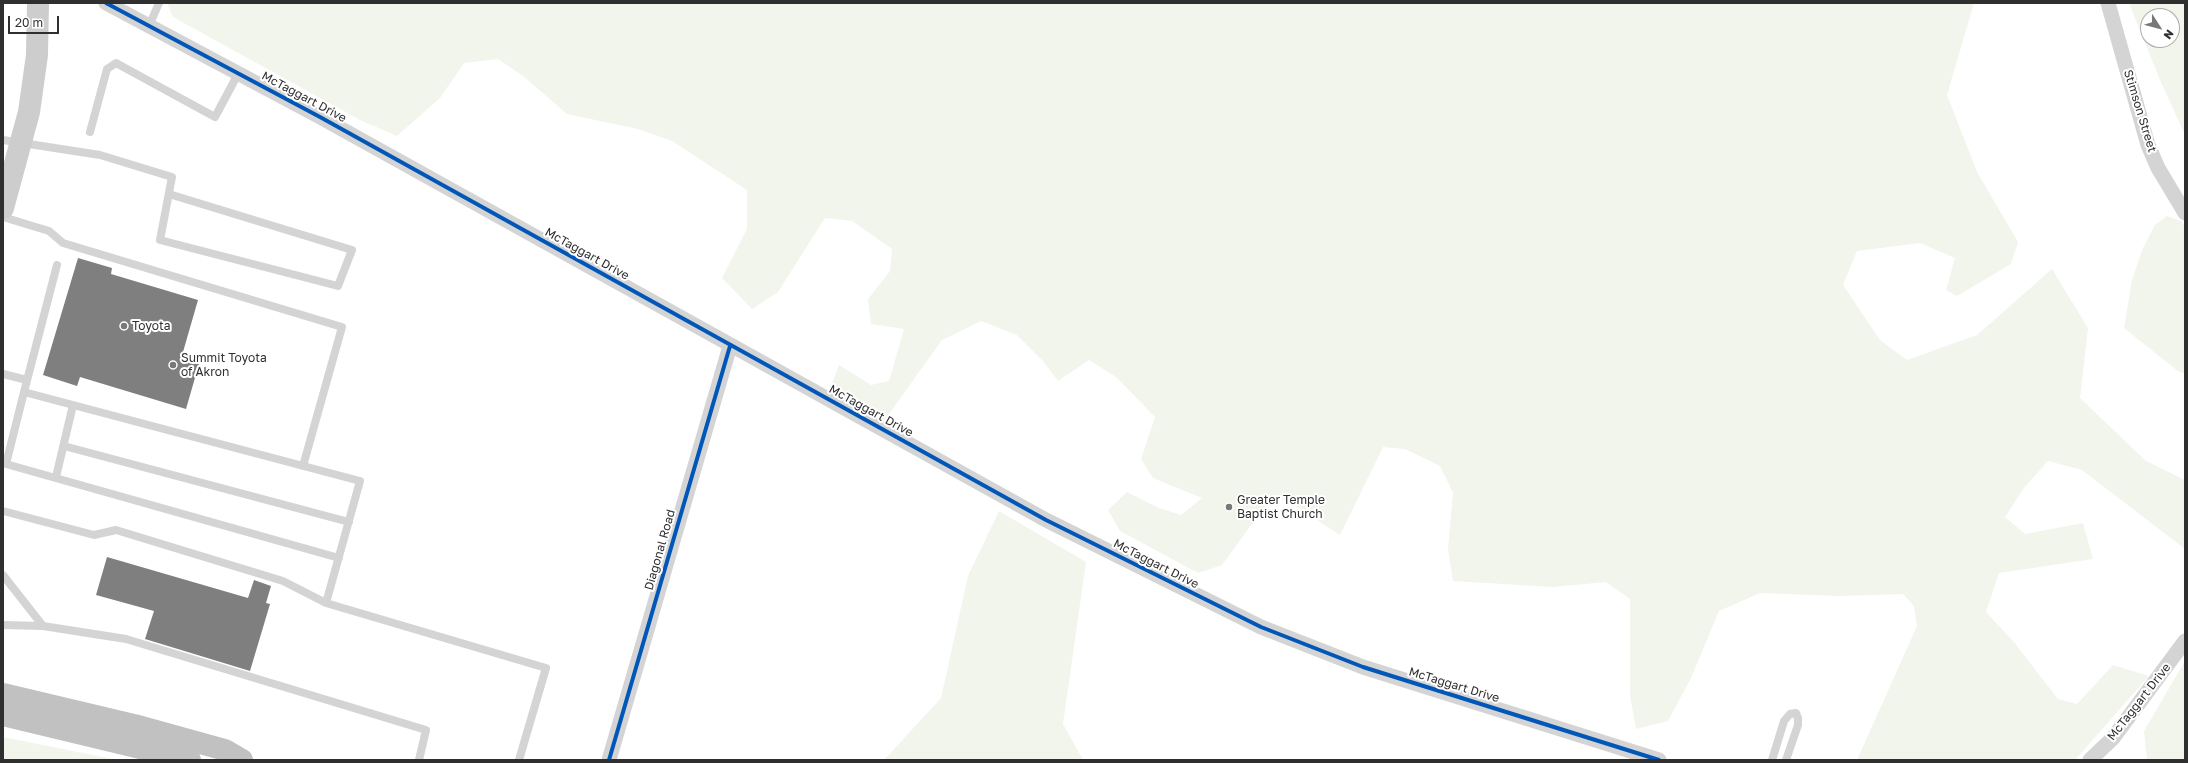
<!DOCTYPE html>
<style>
body{margin:0}
#map{position:relative;width:2188px;height:763px;overflow:hidden;background:#fff;font-family:"Golos Text",sans-serif}
canvas{display:block}
.frame{position:absolute;inset:0;border:4px solid #2f2f2f;pointer-events:none}
.north{position:absolute;left:2140px;top:8px;width:40px;height:40px;box-sizing:border-box;background:#fff;border:1px solid #acacac;border-radius:50%;rotate:126deg;font-size:11px;font-weight:700;line-height:16px;text-align:center;color:#2f2f2f}
.north::after{content:'';display:block;margin:auto;width:14px;height:18px;background:#787878;clip-path:polygon(50% 0,100% 100%,50% 72%,0 100%)}
.scale{position:absolute;left:8px;top:16px;width:51px;height:18px;box-sizing:border-box;border:2px solid #2f2f2f;border-top:0;padding-left:5px;font-size:12px;line-height:14px;white-space:nowrap;color:#2f2f2f;-webkit-text-stroke:3px #fff;paint-order:stroke}
</style>
<div id="map">
<canvas width="2188" height="763"></canvas>
<div class="frame"></div>
<div class="north">N</div>
<div class="scale">20 m</div>
</div>
<script>
const ctx = document.querySelector('canvas').getContext('2d');
ctx.lineJoin = 'round';
function fill(path, color) {
  ctx.fillStyle = color;
  ctx.fill(path, 'evenodd');
}
function toPath(rows) {
  const path = new Path2D();
  for (const r of rows) {
    path.moveTo(r[0], r[1]);
    for (let i = 2; i < r.length; i += 2) path.lineTo(r[i], r[i + 1]);
  }
  return path;
}
function trace(path, color, width, dash) {
  ctx.strokeStyle = color;
  ctx.lineWidth = width;
  ctx.lineCap = dash ? 'butt' : 'round';
  ctx.setLineDash(dash || []);
  ctx.stroke(path);
}
function write(font, color, halo, rows, align = 'center') {
  ctx.font = font + ' "Golos Text",sans-serif';
  ctx.lineWidth = 4;
  ctx.setLineDash([]);
  ctx.textBaseline = 'middle';
  ctx.strokeStyle = halo;
  ctx.fillStyle = color;
  for (const [text, x, y, turn = 0] of rows) {
    ctx.save();
    ctx.translate(x, y);
    ctx.rotate((+turn || 0) * Math.PI / 180);
    ctx.textAlign = isNaN(turn) ? turn : align;
    if (halo) ctx.strokeText(text, 0, 0);
    ctx.fillText(text, 0, 0);
    ctx.restore();
  }
}
fill(toPath([
 [167,3,1974,3,1947,95,1977,172,2018,242,2011,264,1957,296,1946,290,1955,258,1920,243,1857,251,1843,285,1880,340,1907,360,1977,335,2052,269,2088,328,2080,398,2146,461,2185,480,2185,549,2082,470,2048,461,2024,488,2005,517,2025,534,2083,523,2093,559,1999,573,1986,612,2013,641,2058,699,2077,704,2113,665,2149,676,2075,760,1857,760,1917,626,1914,606,1903,594,1838,596,1760,593,1719,611,1691,678,1668,721,1636,729,1630,695,1630,599,1606,582,1553,587,1453,581,1448,549,1453,493,1440,466,1405,449,1383,447,1340,535,1294,505,1273,495,1222,565,1198,573,1120,531,1108,510,1127,492,1159,508,1181,515,1202,498,1153,478,1141,459,1155,417,1116,377,1089,360,1058,381,1043,361,1017,335,981,321,942,340,884,421,830,389,839,365,871,385,889,381,904,329,871,324,868,299,890,271,892,249,852,221,825,218,778,292,752,309,722,278,747,229,747,190,672,141,638,129,567,114,523,76,498,59,464,63,440,98,397,136,360,120,173,17],
 [2129,3,2185,3,2185,135,2160,80],
 [2148,16,2172,16,2172,40,2148,40],
 [2167,216,2181,221,2185,227,2185,373,2179,372,2124,328,2132,280,2143,248,2155,225],
 [999,511,1086,562,1063,724,1083,760,884,760,941,698,968,576],
 [2185,661,2185,760,2147,760,2144,731],
 [3,737,118,760,3,760]
]), '#f2f5ec');
fill(toPath([
 [78,258,112,268,111,274,198,300,183,352,201,357,186,409,80,377,77,386,43,375],
 [107,557,248,598,254,580,271,586,266,603,270,604,250,671,145,639,154,611,96,595]
]), '#7f7f7f');
trace(toPath([
 [149,26,159,3],
 [90,132,107,69,116,63,215,117,238,74],
 [3,140,100,155,172,177,160,240,338,286,352,250,169,194],
 [3,217,49,231,63,243,342,327,303,466],
 [57,265,24,392,360,481,326,603],
 [3,374,27,380],
 [24,392,6,464,339,558],
 [64,446,349,522],
 [56,477,73,405],
 [3,511,94,535,116,530,283,581,326,603,546,668,519,760],
 [3,575,43,626,126,639,426,730,419,760],
 [3,625,43,626],
 [1772,760,1784,721,1790,714,1796,713,1798,718,1798,725,1786,760]
]), '#d4d4d4', 8);
trace(toPath([
 [106,3,320,117,1046,520,1261,627,1363,667,1659,760],
 [2108,3,2148,145,2158,168,2185,213],
 [609,760,730,346],
 [2090,760,2113,738,2185,641]
]), '#d4d4d4', 15);
trace(toPath([
 [3,208,29,112,37,55,38,3]
]), '#cdcdcd', 22);
trace(toPath([
 [3,694,142,727,225,750,242,760],
 [3,715,190,760]
]), '#c1c1c1', 22);
trace(toPath([
 [106,3,320,117,1046,520,1261,627,1363,667,1659,760],
 [609,760,730,346]
]), '#0057b8', 4);
for (const [x, y, r, color] of [
 [124,326,4,"#787878"],
 [173,365,4,"#787878"],
 [1229,507,4,"#787878"]
]) {
  const dot = new Path2D();
  dot.arc(x, y, r, 0, 2 * Math.PI);
  ctx.fillStyle = color;
  ctx.fill(dot);
  trace(dot, '#fff', 1.5);
}
write('12px', '#2f2f2f', '#fff', [
 ["McTaggart Drive",304,97,28],
 ["Stimson Street",2140,111,73],
 ["McTaggart Drive",587,254,29],
 ["McTaggart Drive",871,411,29],
 ["Diagonal Road",660,550,-74],
 ["McTaggart Drive",1156,564,27],
 ["McTaggart Drive",1454,685,17],
 ["McTaggart Drive",2139,702,-52]
]);
write('12px', '#2f2f2f', '#fff', [
 ["Toyota",132,326],
 ["Summit Toyota",181,358],
 ["of Akron",181,372],
 ["Greater Temple",1237,500],
 ["Baptist Church",1237,514]
], 'left');
</script>
